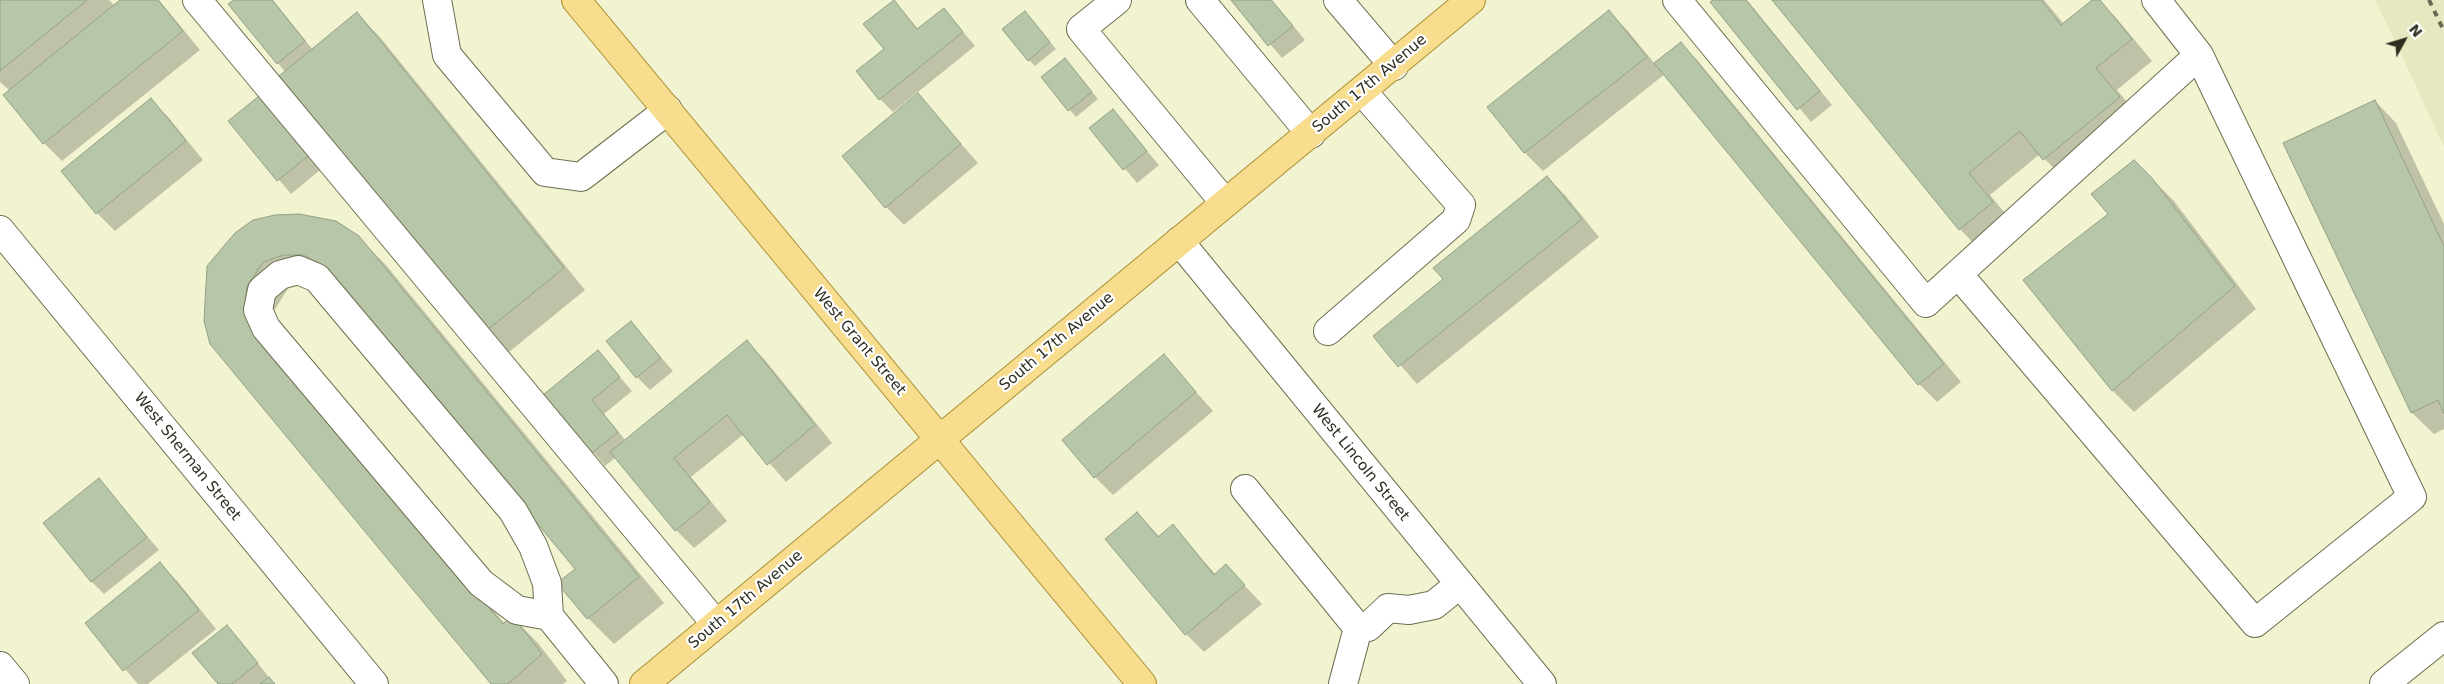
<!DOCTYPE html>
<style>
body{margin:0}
#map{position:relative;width:2444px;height:684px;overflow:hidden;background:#f1f3d1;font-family:"DejaVu Sans",sans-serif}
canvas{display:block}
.north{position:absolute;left:2379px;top:15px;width:50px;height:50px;-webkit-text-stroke:4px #fff;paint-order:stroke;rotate:51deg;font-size:14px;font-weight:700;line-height:20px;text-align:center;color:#2d2d20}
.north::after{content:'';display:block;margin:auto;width:18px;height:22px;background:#2d2d20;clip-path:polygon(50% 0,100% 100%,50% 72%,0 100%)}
</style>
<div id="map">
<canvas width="2444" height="684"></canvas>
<div class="north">N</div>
</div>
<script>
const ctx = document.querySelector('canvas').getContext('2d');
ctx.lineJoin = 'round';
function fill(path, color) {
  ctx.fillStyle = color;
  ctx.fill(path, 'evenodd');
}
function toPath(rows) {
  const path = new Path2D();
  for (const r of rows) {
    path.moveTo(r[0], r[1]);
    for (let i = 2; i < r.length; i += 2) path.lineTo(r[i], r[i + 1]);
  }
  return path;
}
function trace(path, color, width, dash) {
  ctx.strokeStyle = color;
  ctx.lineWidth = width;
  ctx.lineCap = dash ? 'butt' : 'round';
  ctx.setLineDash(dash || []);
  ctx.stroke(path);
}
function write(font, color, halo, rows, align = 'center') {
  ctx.font = font + ' "DejaVu Sans",sans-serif';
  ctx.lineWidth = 4.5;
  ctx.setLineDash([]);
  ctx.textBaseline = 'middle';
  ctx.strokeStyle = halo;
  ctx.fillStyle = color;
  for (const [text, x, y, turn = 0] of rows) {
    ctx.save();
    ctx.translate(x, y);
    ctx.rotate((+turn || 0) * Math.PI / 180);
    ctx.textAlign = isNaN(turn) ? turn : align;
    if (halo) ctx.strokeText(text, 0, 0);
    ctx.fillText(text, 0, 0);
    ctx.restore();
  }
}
fill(toPath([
 [2375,0,2444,0,2444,147,2399,49]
]), '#e6e9bf');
fill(toPath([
 [0,0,109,0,115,6,122,0,159,0,200,50,62,161,44,143,10,91,0,82],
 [236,0,273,0,313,50,357,14,379,36,585,290,509,352,487,330,278,63],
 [1232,0,1272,0,1305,40,1282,58],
 [1715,0,1747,0,1832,105,1811,122,1712,2],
 [1773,0,2044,0,2064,24,2094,0,2099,0,2118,20,2152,61,2117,90,2141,119,2066,181,2040,154,1990,195,2014,224,1981,251,1960,229],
 [894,2,918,29,944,9,975,46,893,112,880,99],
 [1609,12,1627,30,1655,64,1680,43,1698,61,1961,382,1937,402,1919,384,1665,74,1543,171,1525,153,1489,107],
 [1025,13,1056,49,1035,66,1029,60],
 [1071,66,1098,99,1076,117,1043,78],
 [918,95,978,163,904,225,886,207],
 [259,97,320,170,291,194,230,121],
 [151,100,169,118,203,160,115,231,97,213],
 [2375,101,2396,123,2444,224,2444,429,2434,434,2412,413],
 [1113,111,1159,165,1137,183,1091,128],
 [2134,161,2174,201,2256,309,2134,412,2112,390,2109,214],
 [1547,177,1565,195,1599,237,1417,384,1375,336,1444,279],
 [275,216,315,217,336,222,358,237,385,264,664,603,614,644,588,618,559,583,576,569,343,287,310,281,289,287,272,314,282,363,505,624,512,617,538,643,567,681,563,684,493,684,212,343],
 [631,323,673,371,650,390,637,377],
 [747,342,765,360,832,443,786,482,744,434,691,477,727,521,694,548,676,530,616,457,605,466,545,395,598,352,632,391,604,414,626,441],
 [1164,356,1213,411,1113,495,1095,477],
 [99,480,159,550,104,594,92,582],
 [1137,513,1160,537,1173,526,1216,575,1226,566,1262,604,1204,652,1186,634],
 [160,564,178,582,216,629,148,684,138,684,86,624],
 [227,626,239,639,274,684,219,684]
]), '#0003');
const building = toPath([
 [0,0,87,0,0,71,0,0],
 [120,0,158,0,183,31,43,144,3,95,120,0],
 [234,0,272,0,305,41,277,64,228,4,234,0],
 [894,0,917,29,944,8,963,32,879,100,856,71,884,49,863,24,894,0],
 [1231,0,1271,0,1293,26,1268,46,1231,0],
 [1713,0,1746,0,1820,91,1797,110,1710,2,1713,0],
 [1772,0,2041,0,2061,25,2092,0,2100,0,2132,39,2096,68,2120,97,2043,160,2020,131,1969,173,1993,202,1959,230,1772,0],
 [1609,10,1647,57,1524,153,1487,107,1609,10],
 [1025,11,1050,42,1028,61,1002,29,1025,11],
 [357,12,564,268,486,331,279,76,357,12],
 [1681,42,1944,364,1918,385,1654,63,1681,42],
 [1065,58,1092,92,1068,111,1041,77,1065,58],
 [918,93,961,144,885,208,842,156,918,93],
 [259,96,308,156,277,181,228,121,259,96],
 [151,98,186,141,96,214,61,171,151,98],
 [2375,100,2444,246,2444,414,2438,400,2411,413,2283,143,2375,100],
 [1113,109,1147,151,1123,170,1089,128,1113,109],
 [2134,160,2152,178,2235,286,2112,391,2023,280,2108,214,2091,194,2134,160],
 [1547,176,1582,219,1398,367,1373,336,1443,279,1433,268,1547,176],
 [299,214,336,221,359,236,639,577,587,619,557,583,575,569,323,265,303,255,284,255,263,262,247,287,245,306,256,335,503,624,512,615,542,654,508,684,491,684,210,344,204,321,207,266,235,233,253,220,275,215,299,214],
 [631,321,661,358,636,378,606,341,631,321],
 [747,340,815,425,767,465,727,415,674,458,710,502,675,531,610,452,747,340],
 [598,350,620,377,592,400,618,432,591,454,543,395,598,350],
 [1164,354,1196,392,1094,478,1062,440,1164,354],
 [99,478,147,537,91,582,43,523,99,478],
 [1137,512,1158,537,1173,524,1214,575,1226,564,1245,585,1185,635,1105,539,1137,512],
 [160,562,199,610,123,671,85,623,160,562],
 [227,625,258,663,232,684,218,684,192,653,227,625],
 [269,677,275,684,260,684,269,677]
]);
fill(building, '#b7c6a8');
trace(building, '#92a084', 1);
const minor = toPath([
 [197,0,716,624],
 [437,0,447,55,545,172,581,177,668,110],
 [1117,0,1081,29,1225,203],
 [1200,0,1311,134],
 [1338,0,1394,66],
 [1677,0,1926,303,2199,55,2156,0],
 [0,230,374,684],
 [1179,241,1542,684],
 [1958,274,2255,623,2412,497,2199,55],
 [1328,331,1456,220,1461,205,1362,91],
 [1245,489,1358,628,1368,627,1388,608,1409,610,1434,605,1460,584],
 [549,616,517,610,481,583,266,328,258,310,262,290,280,275,298,270,317,278,513,511,533,546,547,583,549,616,604,684],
 [0,666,15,684],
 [1343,684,1358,628],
 [2384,684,2444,636]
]);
const major = toPath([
 [576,0,1142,684],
 [644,684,1471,0]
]);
trace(minor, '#6e6f51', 30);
trace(major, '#ac9035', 30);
trace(minor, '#fff', 28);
trace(major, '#f7dd8d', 28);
trace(toPath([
 [2429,0,2444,31]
]), '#696956', 4, [6, 6]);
write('15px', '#2d2d20', '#fff', [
 ["South 17th Avenue",1370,84,-40],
 ["West Grant Street",859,342,50],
 ["South 17th Avenue",1057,342,-40],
 ["West Sherman Street",187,457,51],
 ["West Lincoln Street",1360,463,51],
 ["South 17th Avenue",746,600,-40]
]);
</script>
